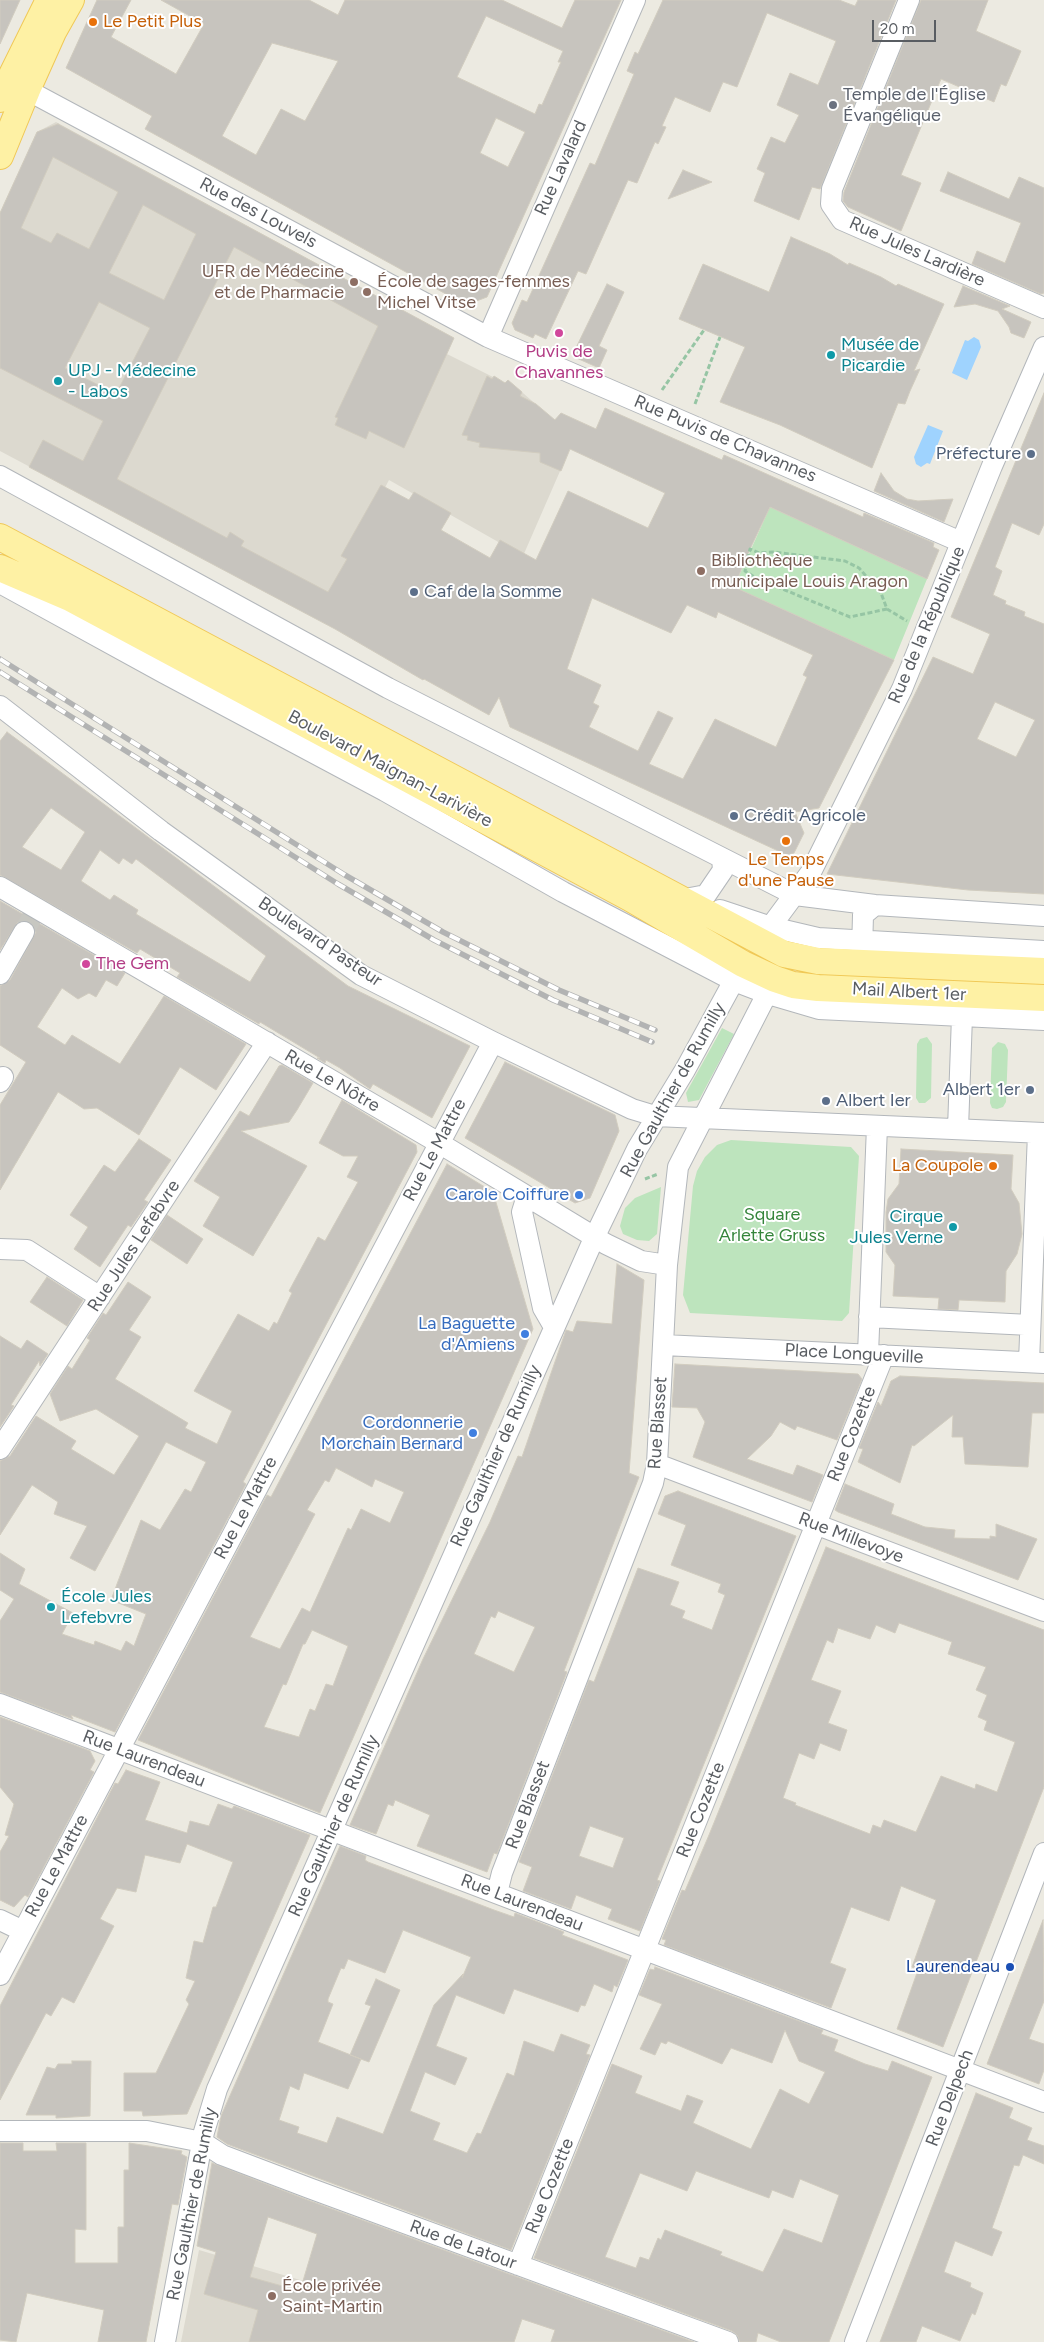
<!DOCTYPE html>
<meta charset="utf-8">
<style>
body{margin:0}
#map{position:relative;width:1044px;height:2342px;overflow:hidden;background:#eceae1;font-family:Figtree,sans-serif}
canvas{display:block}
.scale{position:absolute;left:872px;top:20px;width:64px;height:22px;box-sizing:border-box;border:2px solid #595d62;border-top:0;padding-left:6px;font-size:15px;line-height:18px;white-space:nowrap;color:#595d62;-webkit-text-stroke:4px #fff;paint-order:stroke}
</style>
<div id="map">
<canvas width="1044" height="2342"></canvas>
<div class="scale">20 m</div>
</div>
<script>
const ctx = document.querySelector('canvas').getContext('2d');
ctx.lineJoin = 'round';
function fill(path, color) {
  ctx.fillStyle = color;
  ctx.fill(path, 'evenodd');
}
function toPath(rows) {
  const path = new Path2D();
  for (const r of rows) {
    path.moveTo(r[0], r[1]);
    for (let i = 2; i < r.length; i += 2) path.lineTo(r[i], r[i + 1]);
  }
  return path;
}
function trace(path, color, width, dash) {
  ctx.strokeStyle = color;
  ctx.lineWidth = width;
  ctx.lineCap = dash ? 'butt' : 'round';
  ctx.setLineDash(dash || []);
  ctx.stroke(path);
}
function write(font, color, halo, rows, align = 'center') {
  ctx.font = font + ' Figtree,sans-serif';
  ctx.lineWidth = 4;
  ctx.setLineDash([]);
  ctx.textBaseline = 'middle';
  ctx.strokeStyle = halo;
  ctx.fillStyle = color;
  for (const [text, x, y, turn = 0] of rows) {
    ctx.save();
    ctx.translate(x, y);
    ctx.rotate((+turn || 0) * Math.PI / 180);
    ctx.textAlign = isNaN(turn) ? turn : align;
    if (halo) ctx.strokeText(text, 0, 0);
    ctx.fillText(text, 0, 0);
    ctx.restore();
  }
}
fill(toPath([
 [56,122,454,338,447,354,505,383,508,380,554,420,561,413,581,423,523,556,389,480,316,619,0,451,0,213,37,132],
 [199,2250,509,2342,181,2342]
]), '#dcd9cf');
fill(toPath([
 [770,507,927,579,894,660,734,587],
 [722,1028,734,1034,699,1100,688,1102,686,1093],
 [927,1037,932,1044,931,1098,925,1103,919,1103,916,1098,917,1044,920,1039],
 [998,1042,1005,1044,1008,1050,1006,1102,1003,1107,997,1109,992,1108,990,1103,992,1048],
 [731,1140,851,1147,859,1156,849,1313,842,1321,690,1313,683,1295,693,1186,697,1171,705,1157,717,1145],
 [661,1187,657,1234,649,1241,637,1240,623,1234,620,1226,625,1208,635,1198]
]), '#bde4bd');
fill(toPath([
 [974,337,979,340,981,347,967,380,952,373,965,340,968,341],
 [928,425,943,431,930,464,927,463,921,467,916,464,914,457]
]), '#9fd3fe');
const building = toPath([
 [0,0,20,0,0,44,0,0],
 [97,0,131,0,111,37,176,74,204,24,161,0,309,0,338,15,345,0,502,0,562,28,575,0,621,0,487,297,466,305,145,129,152,116,66,68,97,0],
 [486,16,563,51,558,62,561,62,542,105,539,104,535,114,457,77,486,16],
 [272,43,338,61,305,121,281,109,256,155,222,136,272,43],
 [496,118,525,132,508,167,480,153,496,118],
 [663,0,839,0,855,6,858,0,896,0,820,189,812,187,799,220,754,201,765,173,757,169,771,137,785,143,799,115,777,105,790,73,818,85,836,41,767,13,737,87,723,82,710,112,675,97,662,126,666,127,658,144,655,142,637,183,628,180,586,274,578,271,546,339,535,334,533,338,515,330,512,323,522,300,527,302,590,163,595,165,634,74,627,71,635,52,638,54,663,0],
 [921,0,988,0,976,31,1021,51,1006,86,1001,84,994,102,941,79,901,175,921,183,901,231,848,207,843,201,844,192,921,0],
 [58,124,454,338,404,448,369,431,366,439,335,425,338,418,335,417,378,326,234,247,117,479,227,538,230,532,244,541,241,546,328,592,347,559,341,556,381,485,409,500,414,492,451,513,441,530,490,558,500,540,536,560,568,491,648,528,665,493,570,449,561,471,540,462,540,453,479,447,480,443,467,440,468,436,462,435,487,376,492,379,494,376,505,383,508,380,522,392,520,396,536,404,555,420,561,413,596,429,605,408,722,460,724,455,863,517,864,513,934,543,933,547,939,550,927,579,770,507,750,549,734,587,894,660,819,808,795,812,804,833,794,853,787,855,510,727,499,697,489,715,424,679,423,680,335,629,29,467,43,440,83,461,103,421,0,368,0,213,37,132,58,124],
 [53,157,118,192,89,249,57,233,51,243,21,228,53,157],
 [143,205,196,234,164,300,109,273,143,205],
 [99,302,150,328,116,394,65,368,99,302],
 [592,598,671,633,687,605,716,618,718,612,813,655,803,675,807,677,776,747,715,719,683,779,649,764,673,718,658,711,638,751,589,727,599,706,593,703,601,685,567,669,592,598],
 [683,170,712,182,668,199,683,170],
 [948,172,1009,199,1019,177,1044,188,1044,293,1041,294,972,264,977,251,1005,263,1021,223,940,191,948,172],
 [791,237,830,254,848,265,849,263,881,277,896,286,898,284,944,304,914,371,920,369,910,391,905,404,898,403,872,468,780,425,720,402,745,347,679,319,703,264,769,292,791,237],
 [607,284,624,292,599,346,607,350,599,368,572,356,607,284],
 [963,286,1010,306,1002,309,1031,322,1024,338,1011,333,1009,327,998,311,975,304,954,307,963,286],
 [1044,393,1044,524,1039,535,1012,523,995,567,1002,571,993,595,1006,601,1005,604,1025,612,1024,616,1044,624,1044,894,968,890,827,874,933,657,973,674,990,634,951,617,1044,393],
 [995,702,1035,720,1016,757,977,739,995,702],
 [881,473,894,491,907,499,918,501,953,499,944,522,874,491,881,473],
 [7,732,348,986,470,1046,432,1118,373,1084,370,1089,340,1068,326,1060,325,1063,317,1058,320,1058,260,1022,259,1024,177,977,180,973,140,949,137,953,0,875,0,741,7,732],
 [51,808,85,832,61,870,22,847,51,808],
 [100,850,119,864,123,858,132,864,136,859,266,956,250,982,136,914,138,910,114,895,110,900,81,881,100,850],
 [0,901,125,973,117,986,106,980,96,997,89,993,78,999,62,988,37,1027,65,1045,72,1035,120,1064,164,996,246,1044,216,1090,180,1067,139,1135,97,1108,84,1109,58,1092,0,1190,0,1105,26,1062,0,1045,0,986,10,980,36,932,30,922,18,922,0,950,0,901],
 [505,1062,615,1115,619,1131,590,1198,575,1203,465,1138,505,1062],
 [282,1065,313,1083,297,1110,289,1122,241,1131,307,1166,253,1256,203,1226,220,1197,194,1181,240,1111,249,1116,279,1066,282,1065],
 [342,1100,416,1145,417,1152,251,1467,243,1482,246,1484,115,1732,71,1715,73,1719,0,1692,0,1621,14,1599,0,1590,0,1553,25,1569,19,1584,73,1613,62,1634,94,1645,95,1641,121,1651,126,1641,134,1646,146,1614,111,1600,141,1520,160,1530,185,1489,191,1492,206,1462,166,1442,95,1571,70,1558,87,1526,54,1514,58,1502,32,1485,0,1535,0,1461,10,1456,36,1416,76,1441,71,1449,114,1475,139,1436,96,1409,60,1421,50,1394,68,1366,72,1369,90,1340,87,1338,103,1313,106,1315,128,1282,151,1297,129,1330,141,1337,115,1379,188,1423,185,1428,217,1444,232,1411,194,1391,238,1314,269,1331,274,1322,277,1324,292,1293,289,1291,318,1237,325,1241,358,1182,347,1177,358,1156,343,1156,319,1143,342,1100],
 [139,1139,171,1160,144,1200,148,1202,131,1227,128,1225,100,1267,74,1249,88,1227,70,1215,104,1165,115,1172,139,1139],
 [901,1149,1013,1155,1011,1189,1019,1203,1022,1234,1017,1254,1006,1271,1005,1302,959,1300,958,1310,938,1309,939,1298,893,1296,895,1265,886,1252,886,1212,888,1199,899,1184,901,1149],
 [447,1164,493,1192,533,1329,320,1813,138,1740,267,1495,271,1497,447,1164],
 [336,1468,372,1487,375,1479,404,1492,390,1523,361,1509,351,1530,348,1528,310,1612,302,1608,280,1649,250,1637,315,1514,307,1510,325,1480,329,1482,336,1468],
 [312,1630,348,1646,333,1686,326,1684,315,1711,310,1709,299,1737,264,1727,283,1684,286,1685,303,1644,305,1644,312,1630],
 [167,1215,203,1239,187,1264,151,1240,167,1215],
 [617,1264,644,1280,629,1473,639,1477,564,1671,567,1672,497,1854,494,1853,487,1872,417,1846,430,1815,395,1800,393,1806,388,1804,376,1834,350,1825,423,1659,490,1522,518,1456,522,1457,566,1330,573,1332,577,1321,612,1324,617,1264],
 [498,1611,535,1627,514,1672,474,1654,491,1616,495,1618,498,1611],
 [47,1277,83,1300,67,1326,30,1302,47,1277],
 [0,1336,21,1349,27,1340,48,1354,40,1366,39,1361,11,1405,14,1406,0,1427,0,1336],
 [675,1364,858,1374,862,1379,837,1440,797,1426,795,1430,780,1422,771,1436,747,1459,793,1475,797,1465,823,1475,812,1502,693,1457,705,1422,697,1408,672,1407,675,1364],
 [900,1376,1044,1383,1044,1413,1032,1413,1028,1467,965,1464,963,1437,952,1437,953,1415,914,1446,912,1445,900,1483,858,1462,863,1449,859,1448,878,1402,881,1406,891,1381,900,1376],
 [845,1484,894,1504,891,1514,925,1527,955,1530,954,1538,990,1539,990,1536,996,1537,996,1524,1037,1539,1018,1580,838,1512,835,1510,845,1484],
 [678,1491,796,1536,657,1880,660,1881,640,1931,608,1919,612,1909,576,1895,571,1909,523,1891,532,1867,519,1862,589,1680,594,1682,638,1568,679,1582,670,1605,685,1611,682,1618,712,1630,725,1595,718,1592,721,1584,671,1565,686,1525,658,1514,665,1496,678,1491],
 [590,1826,624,1838,613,1868,579,1856,590,1826],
 [826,1547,1044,1630,1044,1787,943,2047,897,2029,918,1970,912,1967,936,1900,901,1886,889,1921,851,1907,830,1963,846,1969,831,2008,664,1945,666,1940,662,1939,682,1890,685,1891,709,1835,826,1547],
 [899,1623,952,1642,948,1654,986,1667,976,1690,987,1695,978,1717,987,1721,984,1730,1015,1742,997,1792,976,1784,975,1789,941,1776,916,1832,884,1820,881,1828,873,1825,870,1834,795,1805,796,1803,783,1798,799,1753,814,1759,820,1743,840,1751,847,1730,828,1723,841,1691,811,1680,827,1640,833,1643,838,1628,870,1639,876,1625,895,1633,899,1623],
 [0,1717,90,1751,95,1761,90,1770,94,1772,28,1897,25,1895,14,1907,0,1900,0,1852,9,1836,5,1835,14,1804,0,1787,0,1717],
 [126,1770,160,1782,145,1820,187,1833,190,1821,209,1826,218,1804,232,1809,234,1806,310,1835,187,2114,143,2116,142,2111,124,2111,124,2073,156,2073,189,2004,186,2000,195,1981,186,1978,194,1941,203,1943,213,1907,216,1907,233,1862,187,1844,180,1863,145,1855,136,1892,117,1888,100,1919,114,1926,74,2003,62,1997,51,2016,46,2013,0,2100,0,2006,115,1783,118,1784,126,1770],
 [340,1846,366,1856,365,1860,368,1862,494,1910,514,1917,515,1913,564,1932,562,1935,628,1960,617,1987,614,1985,612,1992,594,1984,585,2006,581,2005,578,2012,514,1989,504,2014,456,1995,436,2046,467,2058,455,2085,425,2072,410,2111,440,2123,433,2140,467,2153,477,2133,481,2134,507,2073,514,2076,524,2041,554,2052,561,2034,590,2045,586,2054,590,2055,511,2250,227,2144,217,2137,221,2116,340,1846],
 [403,1930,471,1957,462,1978,463,1974,434,2005,383,2134,337,2117,327,2143,297,2133,299,2127,279,2120,290,2086,299,2090,304,2073,348,2089,361,2059,318,2042,333,2004,328,2002,328,1999,341,1968,344,1969,348,1959,385,1973,403,1930],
 [1043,1920,1044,2001,1029,2039,1044,2044,1044,2070,1039,2084,987,2064,1043,1920],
 [655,1967,823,2030,821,2034,838,2040,834,2051,865,2064,888,2071,892,2061,932,2077,829,2342,781,2342,758,2333,756,2342,740,2342,737,2335,732,2331,534,2258,612,2064,642,2076,635,2093,681,2111,687,2095,703,2101,693,2123,751,2149,780,2089,809,2104,825,2072,799,2061,785,2030,772,2063,731,2048,722,2064,668,2041,666,2044,661,2042,655,2055,640,2049,662,2004,639,1995,650,1969,654,1970,655,1967],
 [696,2171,769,2198,772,2190,793,2198,800,2179,839,2195,822,2243,784,2229,763,2272,720,2255,722,2252,665,2230,661,2240,658,2238,649,2260,640,2257,636,2268,605,2257,640,2173,687,2191,696,2171],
 [376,1979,400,1990,369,2062,350,2055,371,2006,365,2004,376,1979],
 [72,2061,91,2061,90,2116,56,2118,56,2115,26,2115,47,2067,55,2069,58,2064,72,2064,72,2061],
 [976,2093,1013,2108,1009,2118,1032,2128,1027,2140,1044,2146,1044,2164,1023,2155,1019,2166,1014,2165,992,2228,1002,2232,992,2256,955,2241,944,2272,971,2283,970,2287,983,2293,975,2315,972,2313,960,2341,922,2326,916,2342,880,2342,976,2093],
 [0,2143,23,2143,23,2151,57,2151,56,2143,86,2143,86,2230,75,2229,75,2263,118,2263,118,2227,124,2227,124,2170,129,2170,129,2143,182,2151,181,2154,187,2157,178,2205,172,2204,146,2342,98,2342,104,2310,27,2293,16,2342,0,2340,0,2143],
 [212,2163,305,2199,694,2342,551,2342,555,2330,522,2319,514,2342,249,2342,258,2310,204,2294,216,2252,197,2246,212,2163],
 [268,2217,317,2234,300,2291,250,2277,268,2217]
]);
fill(building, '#c7c4be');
trace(building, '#d1ccbf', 1);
trace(toPath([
 [24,932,33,915]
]), '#c7c7c1', 20, [20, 10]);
const minor = toPath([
 [909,0,832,189,831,204,842,220,1044,308],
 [27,90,488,337,961,542],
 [488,337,635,0],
 [0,476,388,688,795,895,875,905,1044,916],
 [0,583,164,673,385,791,563,892,734,981,768,994,819,1009,1044,1020],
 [0,706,161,831,361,975,493,1042,632,1109,655,1116,1044,1133],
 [0,887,439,1143,606,1244,641,1261,667,1265],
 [685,899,706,895,723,870,722,858],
 [720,910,771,927,818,938,1044,951],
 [760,941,811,872,902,689,992,466,1044,347],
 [862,952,863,915,875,905],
 [0,974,24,932],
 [0,1082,3,1077],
 [958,1129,962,1016],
 [527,1196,522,1212,543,1308,554,1327],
 [0,1249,27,1250,100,1297],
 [869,1317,1030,1325],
 [663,1345,1044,1363],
 [868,1354,877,1126],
 [1029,1362,1038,1133],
 [0,1449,267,1042],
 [657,1464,1044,1611],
 [0,1704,1044,2102],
 [497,1893,502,1873,653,1483,657,1464,667,1265,678,1167,772,984],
 [0,1920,23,1931],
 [0,1975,493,1042],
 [0,2131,147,2131,202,2142,222,2155,309,2188,728,2342],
 [518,2265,884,1355],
 [165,2342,204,2132,217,2089,595,1236,637,1149,685,1070,743,964],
 [855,2342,1044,1853]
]);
const major = toPath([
 [0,99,49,0],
 [0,156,27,90,53,32,71,0],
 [0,537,784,954,818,961,1044,971],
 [0,568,70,598,630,898,743,964,775,979,793,985,818,988,1044,998]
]);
trace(minor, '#b3b7bb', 22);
trace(major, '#f0c856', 28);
trace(toPath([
 [662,390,704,330],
 [695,404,720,337],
 [887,609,850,617,756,578,745,571,750,549,759,553,774,552,845,561,859,568,881,593,887,609,907,621],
 [645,1179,658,1174]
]), '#96c5a4', 3, [5, 2.5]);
trace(minor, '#fff', 20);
trace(major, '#fef1a4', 26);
const rail = toPath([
 [0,659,345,875,443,932,559,990,655,1030],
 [0,672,338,884,434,940,553,1000,652,1042]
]);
trace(rail, '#b2b3b3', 5.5);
trace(rail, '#fff', 4, [11]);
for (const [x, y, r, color] of [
 [93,22,5,"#e8710a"],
 [833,105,5,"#6b7280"],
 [354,282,5,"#8d6e63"],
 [367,292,5,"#8d6e63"],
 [559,333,5,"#d1479c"],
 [831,355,5,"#0f9aa8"],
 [58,381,5,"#0f9aa8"],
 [1031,454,5,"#5c6f8a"],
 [701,571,5,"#8d6e63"],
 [414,592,5,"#5c6f8a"],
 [734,816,5,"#5c6f8a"],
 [786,841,5,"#e8710a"],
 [86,964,5,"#d1479c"],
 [1030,1090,5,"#5c6f8a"],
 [826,1101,5,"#5c6f8a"],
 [993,1166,5,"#e8710a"],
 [579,1195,5,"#3f7fe0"],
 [953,1227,5,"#0f9aa8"],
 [525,1334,5,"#3f7fe0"],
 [473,1433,5,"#3f7fe0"],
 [51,1607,5,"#0f9aa8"],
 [1010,1967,5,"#1a4fb4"],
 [272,2296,5,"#8d6e63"]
]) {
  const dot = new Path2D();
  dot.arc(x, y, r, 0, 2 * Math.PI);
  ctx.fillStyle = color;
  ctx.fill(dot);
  trace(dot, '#fff', 2);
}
write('18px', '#c56008', '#fff', [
 ["Le Petit Plus",103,22],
 ["Le Temps",786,860,"center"],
 ["d'une Pause",786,881,"center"],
 ["La Coupole",983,1166,"right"]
], 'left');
write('18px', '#5b616d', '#fff', [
 ["Temple de l'Église",843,95],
 ["Évangélique",843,116]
], 'left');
write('18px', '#595d62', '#fff', [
 ["Rue Lavalard",561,168,-66],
 ["Rue des Louvels",258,213,28],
 ["Rue Jules Lardière",917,252,24],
 ["Rue Puvis de Chavannes",725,439,23],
 ["Rue de la République",927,625,-67],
 ["Boulevard Maignan-Larivière",390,769,28],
 ["Boulevard Pasteur",320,942,34],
 ["Mail Albert 1er",909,992,3],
 ["Rue Le Nôtre",332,1081,30],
 ["Rue Gaulthier de Rumilly",673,1090,-61],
 ["Rue Le Mattre",435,1150,-62],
 ["Rue Jules Lefebvre",134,1246,-57],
 ["Place Longueville",854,1354,3],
 ["Rue Blasset",658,1423,-86],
 ["Rue Cozette",852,1434,-68],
 ["Rue Gaulthier de Rumilly",496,1456,-66],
 ["Rue Le Mattre",246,1508,-62],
 ["Rue Millevoye",851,1538,21],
 ["Rue Laurendeau",144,1759,21],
 ["Rue Blasset",528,1805,-69],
 ["Rue Cozette",701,1810,-68],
 ["Rue Gaulthier de Rumilly",334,1826,-66],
 ["Rue Le Mattre",57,1866,-62],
 ["Rue Laurendeau",522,1903,21],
 ["Rue Delpech",950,2098,-69],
 ["Rue Cozette",550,2186,-68],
 ["Rue Gaulthier de Rumilly",192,2204,-79],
 ["Rue de Latour",463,2245,20]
]);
write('18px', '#785e54', '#fff', [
 ["UFR de Médecine",344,272,"right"],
 ["et de Pharmacie",344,293,"right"],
 ["École de sages-femmes",377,282],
 ["Michel Vitse",377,303],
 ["Bibliothèque",711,561],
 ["municipale Louis Aragon",711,582],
 ["École privée",282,2286],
 ["Saint-Martin",282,2307]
], 'left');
write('18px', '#0d838f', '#fff', [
 ["Musée de",841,345],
 ["Picardie",841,366],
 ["UPJ - Médecine",68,371],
 ["- Labos",68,392],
 ["Cirque",943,1217,"right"],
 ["Jules Verne",943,1238,"right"],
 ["École Jules",61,1597],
 ["Lefebvre",61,1618]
], 'left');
write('18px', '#b23c85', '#fff', [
 ["Puvis de",559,352],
 ["Chavannes",559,373],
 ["The Gem",96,964,"left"]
]);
write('18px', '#4e5e75', '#fff', [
 ["Préfecture",1021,454,"right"],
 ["Caf de la Somme",424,592],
 ["Crédit Agricole",744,816],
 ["Albert 1er",1020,1090,"right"],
 ["Albert Ier",836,1101]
], 'left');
write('18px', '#366cbe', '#fff', [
 ["Carole Coiffure",569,1195],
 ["La Baguette",515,1324],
 ["d'Amiens",515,1345],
 ["Cordonnerie",463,1423],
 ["Morchain Bernard",463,1444]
], 'right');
write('18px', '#35853b', '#fff', [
 ["Square",772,1215],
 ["Arlette Gruss",772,1236]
]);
write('18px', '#164399', '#fff', [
 ["Laurendeau",1000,1967]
], 'right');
</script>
